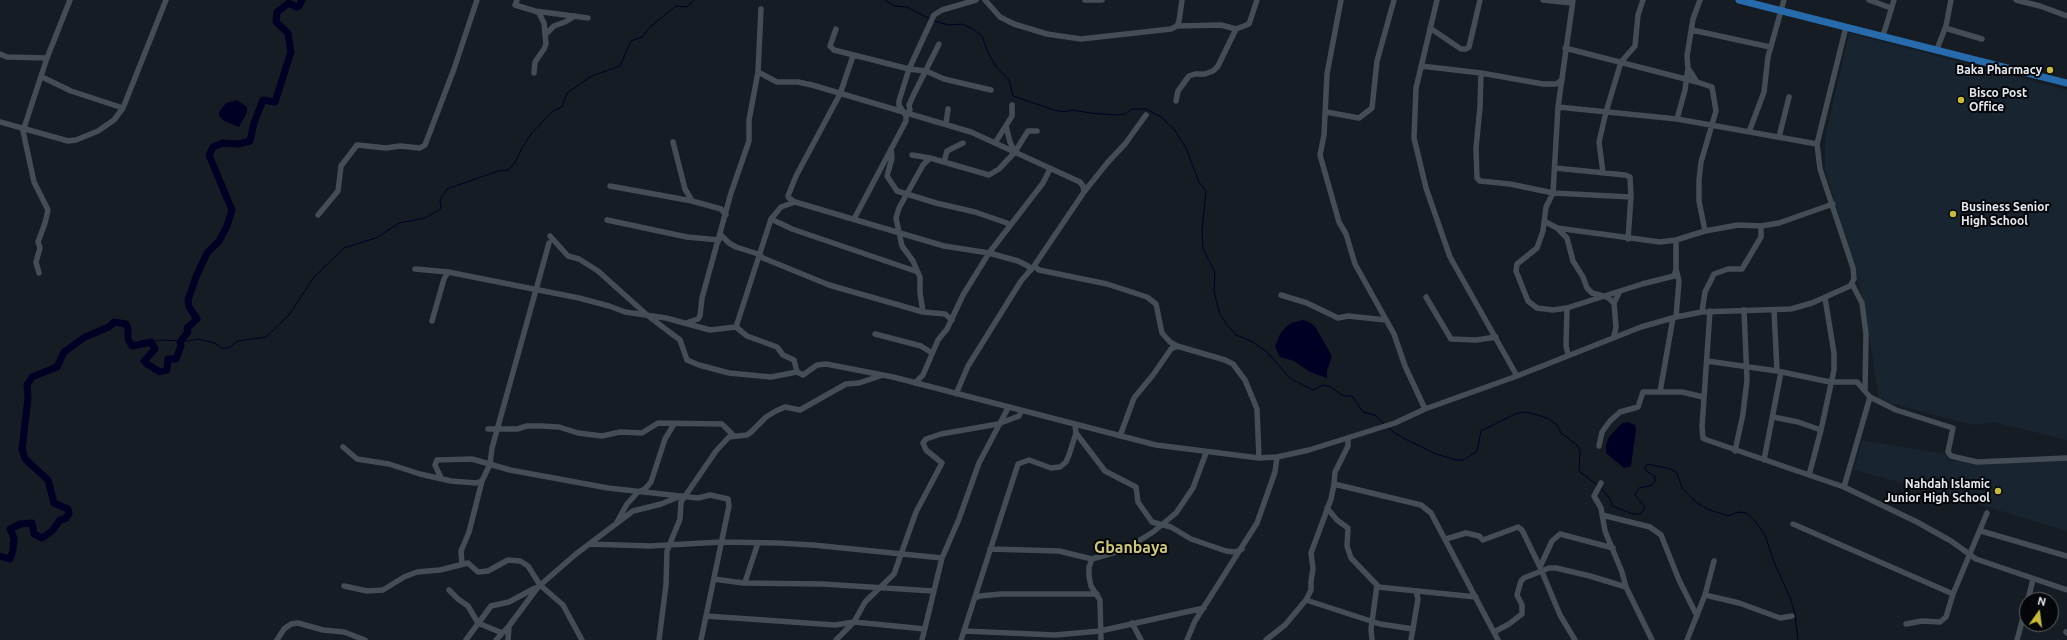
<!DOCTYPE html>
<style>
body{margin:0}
#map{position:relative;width:2067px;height:640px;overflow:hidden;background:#151c24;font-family:Ubuntu,sans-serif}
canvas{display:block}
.north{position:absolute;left:2019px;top:592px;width:40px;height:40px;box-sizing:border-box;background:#040609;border:1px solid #5e6165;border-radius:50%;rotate:14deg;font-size:11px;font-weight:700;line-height:16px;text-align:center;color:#e4e9ef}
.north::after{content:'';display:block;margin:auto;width:14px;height:18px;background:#c8bb3b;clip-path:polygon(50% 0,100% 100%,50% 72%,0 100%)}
</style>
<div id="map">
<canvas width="2067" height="640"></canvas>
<div class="north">N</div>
</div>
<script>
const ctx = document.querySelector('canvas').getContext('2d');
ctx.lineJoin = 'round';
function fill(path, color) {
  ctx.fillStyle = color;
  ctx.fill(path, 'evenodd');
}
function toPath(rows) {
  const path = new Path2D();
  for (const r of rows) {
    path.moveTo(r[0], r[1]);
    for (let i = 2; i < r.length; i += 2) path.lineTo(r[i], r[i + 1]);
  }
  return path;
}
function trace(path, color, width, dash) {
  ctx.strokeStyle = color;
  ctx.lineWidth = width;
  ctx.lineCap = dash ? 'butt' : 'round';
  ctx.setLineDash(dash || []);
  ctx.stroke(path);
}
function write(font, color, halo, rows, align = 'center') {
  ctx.font = font + ' Ubuntu,sans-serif';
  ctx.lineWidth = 4;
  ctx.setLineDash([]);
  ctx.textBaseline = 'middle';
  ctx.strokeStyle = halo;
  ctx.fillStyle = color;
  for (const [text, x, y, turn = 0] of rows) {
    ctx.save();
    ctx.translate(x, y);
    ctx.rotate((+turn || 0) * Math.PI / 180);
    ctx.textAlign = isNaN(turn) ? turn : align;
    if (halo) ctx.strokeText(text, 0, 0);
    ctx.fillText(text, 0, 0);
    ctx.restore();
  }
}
fill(toPath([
 [1849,33,2067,90,2067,440,1993,422,1972,425,1879,400,1864,302,1825,169,1825,139],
 [1862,440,1945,454,1949,461,2067,459,2067,531,1955,497,1854,470]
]), '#192431');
fill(toPath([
 [237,100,247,107,247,112,239,127,224,121,219,116,219,112,226,103],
 [1303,320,1311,323,1316,328,1332,356,1327,371,1327,378,1310,372,1294,361,1280,357,1275,347,1280,334,1286,327,1291,323],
 [1627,422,1635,425,1636,430,1631,466,1624,468,1606,453,1606,445,1609,437,1621,424]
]), '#000024');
trace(toPath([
 [885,0,894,6,907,7,930,19],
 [934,21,949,25,962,24,973,29,982,36,988,53,997,68,1009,80,1013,96,1054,110,1064,112,1073,110,1090,113,1115,115,1125,114,1131,109,1146,109,1161,117,1174,129,1186,148,1199,182,1206,191,1202,230,1203,249,1215,273,1214,292,1220,314,1227,325,1236,335,1251,341,1267,352,1291,379,1313,390,1323,385,1329,386,1344,396,1352,396,1363,412,1375,415,1384,424],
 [151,342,160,340,188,341,198,339,215,343,221,348,229,348,238,341,266,337,289,315,314,277,344,248,376,238,399,223,425,218,437,211,441,208,440,200,447,189,498,171,508,170,516,161,522,148,531,134,553,111,562,107,567,93,592,76,620,66,631,41,642,37,650,27,676,6,687,7,694,0],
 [1388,428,1403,438,1436,454,1456,460,1463,460,1477,451,1481,431,1515,414,1525,412,1538,415,1549,419,1557,425,1561,433,1577,445,1580,451,1579,471,1597,485],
 [1601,488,1610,499,1612,506,1633,514,1641,514,1645,507,1635,495,1639,488,1652,485,1655,481,1655,476,1646,471,1645,467,1648,464,1671,469,1677,473,1682,488,1696,502,1707,509,1728,516,1738,512,1746,513,1755,521,1765,535,1774,562,1791,600,1795,614,1798,640]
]), '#000024', 1);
trace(toPath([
 [0,556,10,559,13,550,14,538,10,529,20,524,32,523,34,534,42,538,52,531,60,520,65,519,69,514,68,509,54,503,48,480,25,459,22,449,28,398,27,385,32,377,57,367,64,352,85,337,109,327,114,322,126,324,128,329,128,339,132,346,151,342,155,349,144,361,147,364,160,372,167,370,168,359,176,359,181,346,180,342,188,332,187,328,197,319,189,307,188,300,196,277,207,253,219,241,227,226,232,210,209,155,213,147,223,143,239,144,250,141,254,123,263,100,275,102,291,52,288,33,276,22,277,12,289,3,296,7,299,6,302,0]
]), '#000024', 7);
trace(toPath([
 [517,0,515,5,535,11,588,18],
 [985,0,1000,17,1014,24,1047,34,1081,39,1171,29,1177,26,1179,21,1182,0],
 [1085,0,1102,0],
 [1341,0,1327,74,1324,135,1320,155,1339,222,1346,234,1355,264,1394,334,1405,366,1425,409],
 [1437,0,1416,88,1414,138,1426,188,1450,257,1517,376],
 [1543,0,1572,3],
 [1573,0,1558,107,1553,193,1546,207,1543,231,1537,248,1517,264,1516,271,1528,301,1537,308,1553,310,1567,308,1642,284,1674,276,1676,269],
 [1700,0,1693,19,1687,56,1688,68,1697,82,1712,87,1716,111,1701,162,1699,180,1699,201,1705,231],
 [1869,0,1891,8],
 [2016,0,2040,6,2067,16],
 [1177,26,1221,25,1236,29],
 [1430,28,1461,49,1466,49,1469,47,1480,0],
 [1945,28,1982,39],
 [836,29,830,46,834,50,909,69,926,71,944,79,991,90],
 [1692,30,1770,47],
 [545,35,554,26,565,22,575,16],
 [1883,36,1894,0],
 [1565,48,1697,82],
 [1937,49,1946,26,1951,0],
 [0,54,7,57,47,58],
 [853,56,840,94,796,176,788,196,789,198,795,202,944,246,989,253,1018,261,1028,266,1031,270],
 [1421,66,1481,73,1543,84,1556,84,1562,80],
 [758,72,777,82,798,82,812,85,971,132,1080,182,1083,186,1084,192],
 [534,73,535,62,544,49,546,44,544,23,539,13,535,11],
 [1481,73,1480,107,1476,148,1477,178,1480,181,1510,184,1553,193,1631,197],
 [42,77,71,91,123,108],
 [1176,101,1178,91,1189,76,1195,74,1205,74,1213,71,1218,66,1236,29,1249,24,1257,0],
 [1558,107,1677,119,1817,144],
 [1326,112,1359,118,1372,108,1377,61,1394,0],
 [908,113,910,110,909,105,913,96,939,44],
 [1677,119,1685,90,1688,68],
 [0,122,68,141,76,140,98,131,114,120,123,108,166,0],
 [946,124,948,109],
 [1006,126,1010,142,1015,152],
 [1749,132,1764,92,1768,57,1784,0],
 [1779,137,1789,97],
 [673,142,685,189,692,201],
 [995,143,1012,116,1012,105],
 [891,149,892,158,887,176,897,191,936,203,975,212,1007,223,1009,226],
 [912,155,930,158],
 [944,162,947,151,963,143],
 [1555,168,1625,175,1630,177,1631,197,1628,239],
 [1603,173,1599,142,1606,112,1621,62,1635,46,1638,15,1643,0],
 [610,186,692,201,721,209,726,215],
 [318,215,338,191,341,166,357,145,386,148,400,146,420,148,425,145,454,69,477,0],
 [771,219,792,229,918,272],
 [854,219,906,121,906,116,899,105,899,101,909,69,934,15,942,10,976,0],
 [607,220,687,237,719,240],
 [1544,221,1557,228,1660,242,1676,240,1705,231,1738,225,1761,226,1779,223,1833,204],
 [1558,229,1567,238,1573,261,1583,277,1587,288,1592,293,1607,297,1614,303],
 [721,235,729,243,736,247,758,254,763,258,829,285,923,312,945,314,952,320],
 [550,236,568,256,579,259,598,271,647,315,680,340,687,360,699,365,729,373,771,377,797,372,803,375,817,365,826,364,893,377,1156,445,1259,458,1277,457,1309,450,1395,423,1425,409,1517,376,1641,327,1676,317,1702,312,1791,309,1812,303,1850,286,1854,279,1853,268,1820,169,1817,144,1846,27],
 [1676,240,1676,269,1679,281,1676,317],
 [1034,266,1039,270,1107,284,1147,297,1156,304,1162,333,1170,342,1177,346,1225,360,1233,364,1245,380,1257,409,1259,458],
 [415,269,448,272],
 [39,273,36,262,40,248,38,242,45,223,48,210,34,182,23,131,47,58,70,0],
 [1852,284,1862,303,1866,334,1865,391],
 [1281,295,1307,303,1338,318,1348,316,1386,320],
 [1426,297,1451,339,1476,340,1496,337],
 [1567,308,1566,346,1568,354],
 [1774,310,1777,371],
 [1710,311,1702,427,1703,438,1707,440,1844,487,1917,522,1951,541,1976,559,2067,590],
 [923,312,920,293,920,277,913,261,902,246,896,218,899,208,923,165,930,158,989,175,999,169,1015,152,1028,131,1037,131],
 [1702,312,1705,292,1714,274,1728,269,1742,269,1761,237,1761,226],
 [432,321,444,279,448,272,579,298,609,306,625,312,666,318,710,330,736,327,747,336,777,347,783,355,794,360,797,372],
 [686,323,698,319,700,316,702,298,731,193,749,141,749,120,758,72,761,9],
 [736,327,771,219,781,207,795,202],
 [875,334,921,346,932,353],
 [1614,336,1616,327,1614,303,1619,293],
 [1707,361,1777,371,1830,382,1857,382,1870,397,1896,410,1953,428,1948,452,1951,456,1977,462,2067,458],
 [915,383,923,375,938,340,947,329,963,295,989,253,1043,183,1050,169],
 [1660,392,1673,318],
 [956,394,968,366,1021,281,1034,266,1084,192,1108,162,1125,144,1146,115],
 [1773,417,1798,422,1821,430],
 [488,429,517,429,527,426,541,426,559,427,578,433,602,436,620,432,642,433,658,423,722,424,734,436],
 [1076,433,1105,471,1136,487,1138,502,1152,522,1171,527,1191,539,1226,551,1235,552,1242,549],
 [1120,436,1134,398,1153,375,1171,349,1177,346],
 [1348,439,1348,446,1335,472,1334,484,1421,505,1431,513,1498,640],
 [1599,446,1602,432,1610,421,1620,412,1638,407,1643,392,1682,392,1703,397],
 [343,447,357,459,389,464,420,474,451,481,476,483,482,481,490,464,492,448,549,243],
 [1735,451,1743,414,1747,380,1744,310],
 [1764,460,1781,372],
 [1809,475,1821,430,1834,370,1834,353,1825,298],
 [441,478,435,465,437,460,472,459,510,470,608,488,698,498,710,495,728,499,729,506,701,640],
 [1601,483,1594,496,1601,508,1605,531,1622,572,1626,587,1652,640],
 [1844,487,1870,397],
 [1327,508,1337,520,1348,528,1347,546,1351,558,1377,585,1371,629,1372,640],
 [1602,515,1650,527,1661,535,1679,580,1697,616],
 [617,522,627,504,638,492,645,489,651,482,665,439,674,424],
 [1793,524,1953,594,1987,513],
 [1981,531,2067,556],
 [1446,539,1466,533,1479,536,1483,540,1518,527,1522,530,1540,567,1560,615,1575,640],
 [589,544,650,546,722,542,778,543,813,545,942,558],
 [990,549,1059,551,1092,559],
 [462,564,461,551,469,532,482,481],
 [1540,567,1552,541,1560,534,1613,548],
 [714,579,743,583,822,584,933,591],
 [745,582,758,543],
 [344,586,367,591,383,590,404,577,417,572,440,570,468,563,478,572,488,571,508,560,520,561,528,566,540,585,563,605,582,640],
 [1378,587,1476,597],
 [449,590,458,599,468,606,478,623,502,633],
 [1705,595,1739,603,1780,618,1792,616],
 [975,598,980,596,1001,594,1097,594],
 [1306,600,1311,590,1311,581,1313,569,1311,553,1331,499,1334,484],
 [2028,600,2033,579],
 [706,616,835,625,854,622,925,629],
 [1132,623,1141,640],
 [1906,624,1922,621,1940,622,1946,617,1953,594],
 [964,631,1055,635,1100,631,1204,608],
 [1494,632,1509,624,1522,614,1522,605,1517,595,1521,581,1524,578,1549,568,1556,568,1590,576,1626,587],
 [2066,632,2067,633],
 [277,640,284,629,291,624,298,623,323,630,344,632,365,640],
 [466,640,491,606,509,602,535,588],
 [496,640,509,626,538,587,576,554,633,511,661,504,681,496],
 [508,640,509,626],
 [659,640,666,585,667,551,680,519,681,502,716,451,729,437,747,435,751,432,766,417,776,411,785,407,800,410,846,384,859,383,883,375],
 [836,640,854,622,865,602,894,574,916,512,942,463,926,450,923,443,926,439,941,434,998,424,1019,416,1021,411],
 [922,640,942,558,959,519,979,463,1008,408],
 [961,640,1018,464,1029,460,1051,468,1060,467,1066,462,1069,455,1076,433,1075,425],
 [1101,640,1100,600,1091,586,1089,577,1089,567,1092,559,1126,549,1153,532,1176,513,1193,488,1206,453],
 [1187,640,1195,621,1257,523,1275,472,1277,457],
 [1266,640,1285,625,1306,600,1380,624,1413,629],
 [1411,640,1418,599,1416,591],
 [1687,640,1705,595,1714,561],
 [2017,640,2027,603]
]), '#444c56', 5.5);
trace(toPath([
 [1739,0,2067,83]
]), '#286bac', 7);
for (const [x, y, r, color] of [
 [2050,70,4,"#c8bb3b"],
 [1961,100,4,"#c8bb3b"],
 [1953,214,4,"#c8bb3b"],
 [1998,491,4,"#c8bb3b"]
]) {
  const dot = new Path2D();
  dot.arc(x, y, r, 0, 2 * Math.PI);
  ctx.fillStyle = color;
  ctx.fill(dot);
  trace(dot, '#040609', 1.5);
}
write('bold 12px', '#e4e9ef', '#040609', [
 ["Baka Pharmacy",2042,70],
 ["Bisco Post",1969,93,"left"],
 ["Office",1969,107,"left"],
 ["Business Senior",1961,207,"left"],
 ["High School",1961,221,"left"],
 ["Nahdah Islamic",1990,484],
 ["Junior High School",1990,498]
], 'right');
write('bold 16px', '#cec678', '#040609', [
 ["Gbanbaya",1131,548]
]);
</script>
